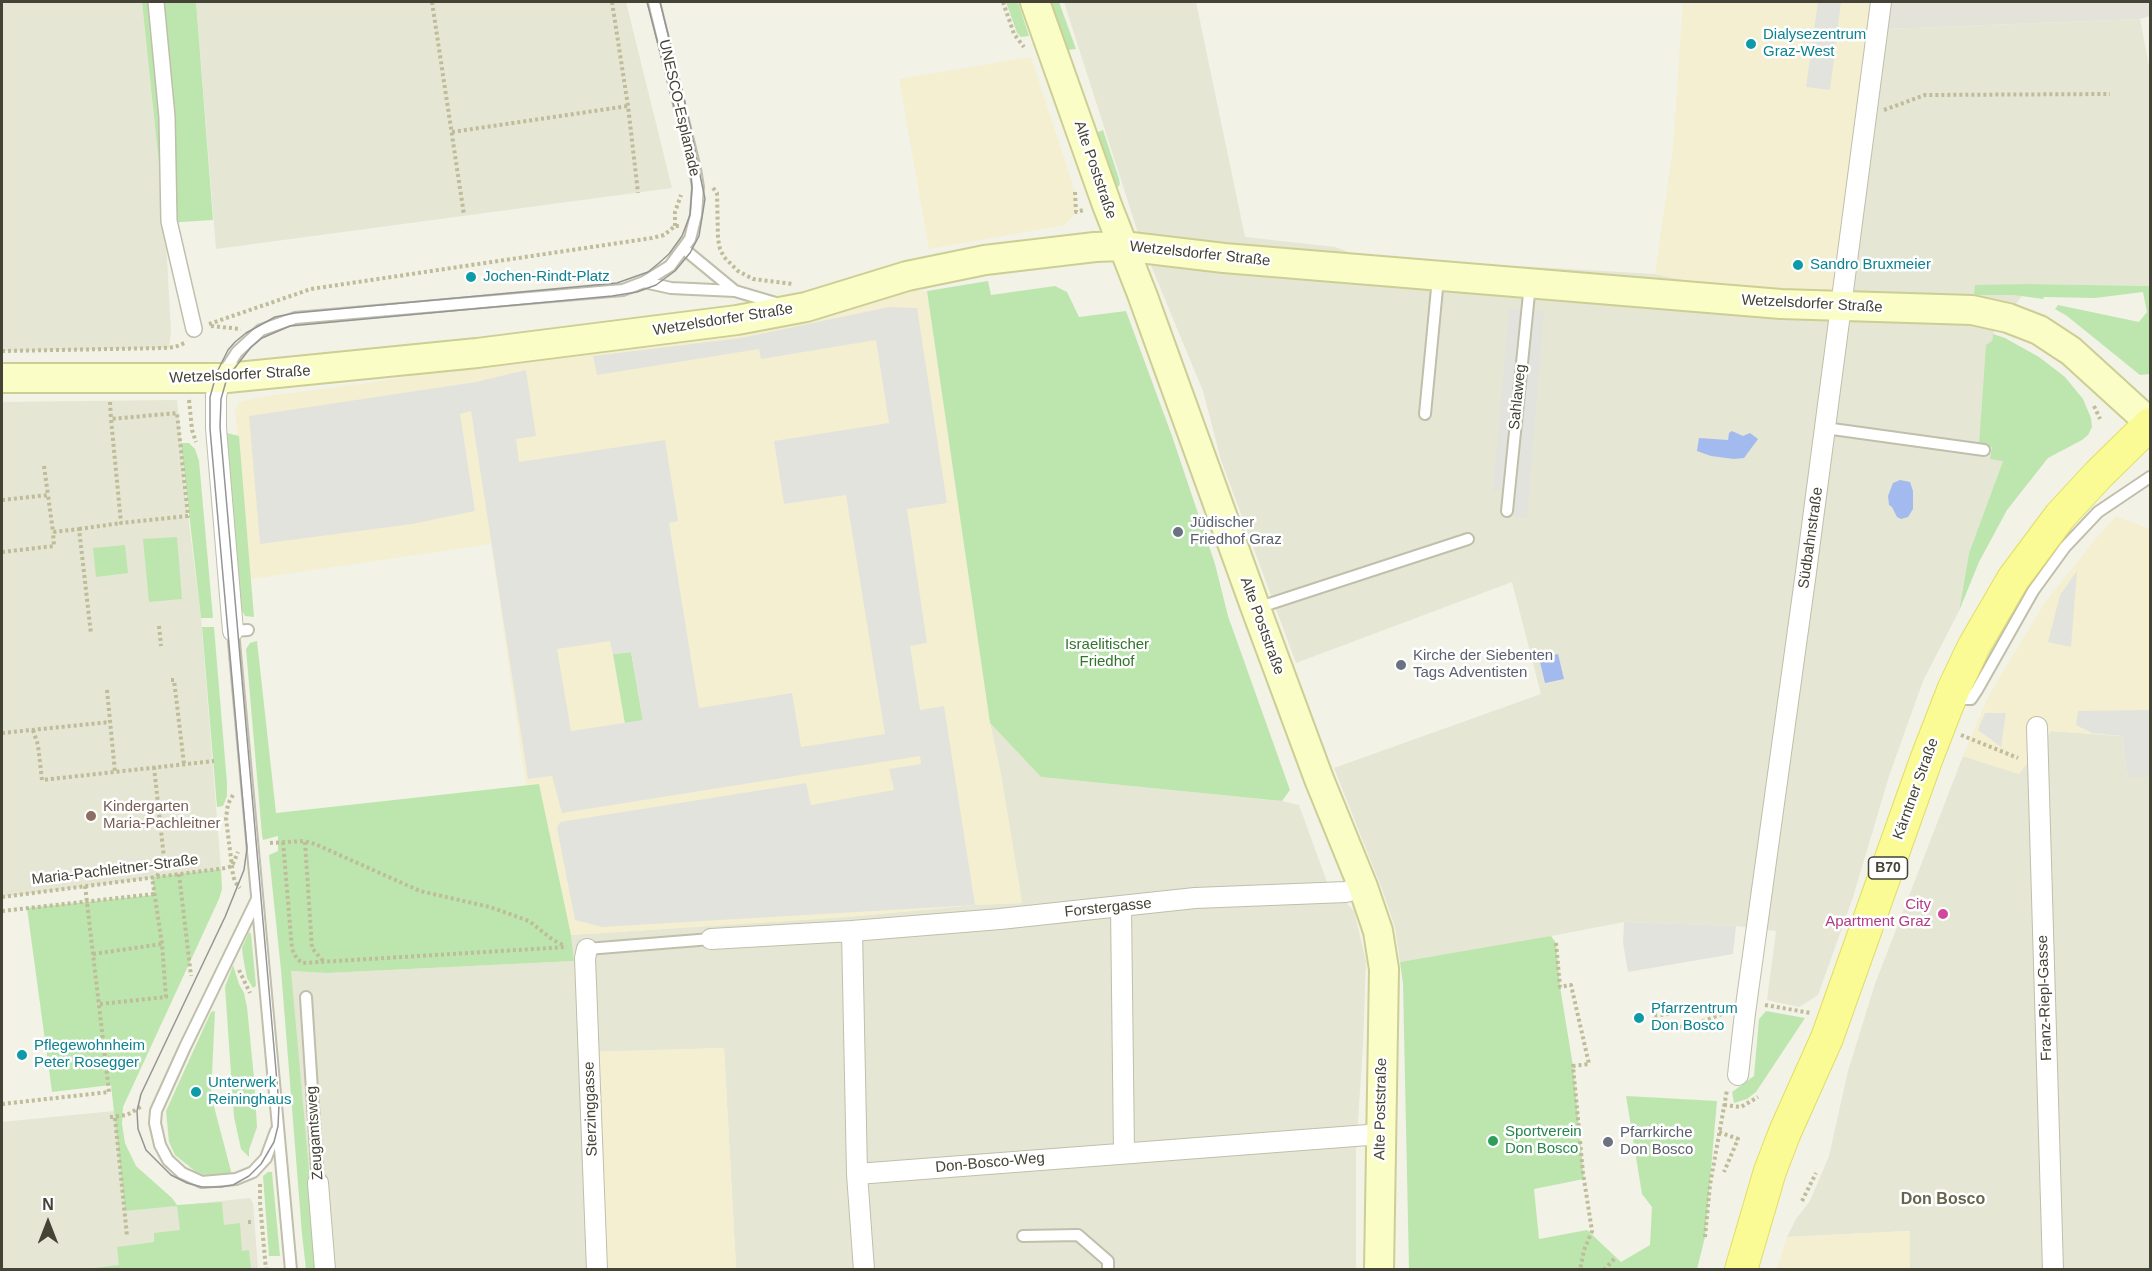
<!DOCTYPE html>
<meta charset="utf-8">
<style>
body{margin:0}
#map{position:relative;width:2152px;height:1271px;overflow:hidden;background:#f2f2e6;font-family:Arial,sans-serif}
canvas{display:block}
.frame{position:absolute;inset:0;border:3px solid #454335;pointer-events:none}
.north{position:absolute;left:18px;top:1193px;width:60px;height:60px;-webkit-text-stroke:4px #fff;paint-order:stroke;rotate:0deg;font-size:16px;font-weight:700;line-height:24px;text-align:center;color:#454335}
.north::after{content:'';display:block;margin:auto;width:21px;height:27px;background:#454335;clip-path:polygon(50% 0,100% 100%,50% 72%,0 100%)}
</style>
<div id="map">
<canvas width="2152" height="1271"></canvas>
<div class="frame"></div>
<div class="north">N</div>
</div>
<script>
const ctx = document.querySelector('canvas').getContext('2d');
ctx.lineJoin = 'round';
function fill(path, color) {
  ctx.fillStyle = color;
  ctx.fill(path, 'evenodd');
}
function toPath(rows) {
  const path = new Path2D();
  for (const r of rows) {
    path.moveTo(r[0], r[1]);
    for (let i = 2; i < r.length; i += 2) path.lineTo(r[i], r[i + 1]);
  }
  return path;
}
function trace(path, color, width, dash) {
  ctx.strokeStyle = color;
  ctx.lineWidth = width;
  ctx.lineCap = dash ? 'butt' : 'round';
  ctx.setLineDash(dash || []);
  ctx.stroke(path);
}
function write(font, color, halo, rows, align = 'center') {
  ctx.font = font + ' Arial,sans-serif';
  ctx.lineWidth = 5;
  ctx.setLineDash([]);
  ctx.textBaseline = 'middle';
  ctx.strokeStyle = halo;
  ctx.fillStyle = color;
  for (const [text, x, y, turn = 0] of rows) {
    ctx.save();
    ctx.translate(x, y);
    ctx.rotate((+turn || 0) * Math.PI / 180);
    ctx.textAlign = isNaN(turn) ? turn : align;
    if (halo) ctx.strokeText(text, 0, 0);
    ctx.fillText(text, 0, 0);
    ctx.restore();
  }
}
fill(toPath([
 [2,2,142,2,165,223,171,332,169,348,2,351],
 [196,2,626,2,672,188,216,249],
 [1064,2,1196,2,1245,237,1335,247,1361,257,1655,274,1848,313,1887,29,2140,19,2150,71,2150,286,2031,284,1993,334,1992,341,2003,461,1969,553,1959,611,1923,681,1890,773,1853,897,1818,995,1799,1007,1767,1000,1776,931,1736,926,1624,922,1505,945,1400,962,1395,927,1382,889,1334,768,1541,694,1512,582,1296,663,1221,460,1203,391,1140,239],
 [177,400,188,516,201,618,221,869,2,897,2,402],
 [990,723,1041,777,1282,801,1299,805,1327,882,1354,911,1366,961,1363,1045,1356,1151,1356,1269,736,1269,724,1048,579,1053,592,1269,318,1269,290,971,327,973,574,961,571,935,847,917,975,905,1022,903,1001,775],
 [2051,731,2122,736,2127,777,2150,777,2150,1269,1910,1269,1909,1231,1787,1237,1796,1219,1810,1201,1829,1156,1848,1071,1875,984,1963,756,2019,774],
 [114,1111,125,1211,250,1198,253,1203,258,1269,2,1270,2,1122]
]), '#e6e6d4');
fill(toPath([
 [1683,2,1890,2,1848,314,1655,274,1673,148],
 [1031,57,1075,192,1076,212,1065,225,929,249,899,79],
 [910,290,927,291,990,723,1001,775,1022,903,975,905,847,917,571,935,539,784,526,785,491,544,251,579,235,409,240,402,268,396,376,382,477,364,739,330,888,297],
 [2116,516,2150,529,2150,777,2127,777,2122,736,2051,731,2019,774,1963,756,1989,695,2044,604,2093,542],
 [724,1048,736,1269,592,1269,579,1052],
 [1910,1231,1910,1269,1777,1269,1787,1237]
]), '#f4efd1');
fill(toPath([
 [1890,2,2150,2,2150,16,2140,19,1887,29]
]), '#e4e3da');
fill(toPath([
 [142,2,196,2,213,220,165,223],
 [1006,2,1018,2,1029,36,1021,37,1017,33],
 [1052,2,1059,2,1076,49,1068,50,1064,47,1051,5],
 [1103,130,1119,179,1120,184,1118,187,1113,189,1096,133],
 [988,281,991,295,1055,286,1067,292,1079,317,1126,311,1172,436,1215,564,1228,616,1290,790,1282,801,1041,777,990,723,927,291],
 [2030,284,2150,286,2150,374,2140,375,2067,316,2055,309,2058,305,2139,322,2147,312,2143,292,2095,298,2044,297,2043,299,2014,295,1974,295,1975,285],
 [1993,334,2005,338,2039,357,2065,377,2083,399,2091,418,2092,427,2088,435,2082,440,2048,458,2007,510,1979,562,1959,611,1969,553,2003,461,1990,459,1992,447,1979,445,1986,345,1992,341],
 [227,433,239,436,254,617,245,616,241,609],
 [181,443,189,443,195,449,199,461,213,618,201,618],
 [177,537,182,599,149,602,143,539],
 [125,545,128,573,96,577,93,548],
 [202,627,214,627,227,783,227,796,223,806,217,807],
 [257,641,276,813,539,784,571,935,574,961,327,973,291,971,318,1269,306,1269,302,1234,281,970,269,855,278,851,278,836,263,840,262,835,246,649,250,643],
 [631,652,643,721,625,724,613,654],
 [221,869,222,889,219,899,123,1107,122,1124,125,1143,136,1166,172,1198,177,1205,222,1202,224,1225,240,1223,242,1251,249,1250,251,1269,87,1269,119,1265,117,1247,154,1242,154,1233,180,1230,177,1206,125,1211,111,1085,52,1092,27,908,154,895,152,877],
 [249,932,251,934,256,986,253,988,247,978,243,957,242,948],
 [1551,936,1556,943,1560,987,1573,1066,1584,1179,1534,1189,1539,1239,1587,1230,1621,1262,1650,1245,1652,1207,1642,1194,1626,1096,1717,1101,1705,1237,1697,1269,1409,1269,1403,984,1400,962],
 [233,965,239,984,244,993,247,1007,254,1078,257,1127,249,1150,249,1157,241,1149,234,1117,225,987],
 [215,1011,211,1095,232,1175,208,1176,196,1172,175,1155,169,1142,166,1111,211,1012],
 [1766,1011,1805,1018,1756,1092,1747,1099,1734,1103,1732,1092,1754,1076,1759,1019],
 [268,1172,272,1172,280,1256,269,1256,263,1176]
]), '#bde6af');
fill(toPath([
 [1818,2,1841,2,1830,90,1806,87],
 [889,307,917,308,947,503,907,509,927,643,910,646,920,710,944,706,975,905,602,927,575,920,557,828,560,822,806,783,811,805,894,790,889,769,921,764,920,756,562,813,552,776,528,779,471,411,460,414,475,511,412,524,260,544,249,416,476,382,526,370,536,436,516,439,519,462,665,440,678,521,669,523,699,708,792,693,801,747,885,734,846,495,784,504,774,441,889,423,876,340,761,359,759,349,597,375,593,356,741,338],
 [610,641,613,654,631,652,643,720,571,731,557,649],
 [1509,309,1523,309,1505,491,1493,490],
 [1532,310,1544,311,1527,518,1514,517],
 [2077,571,2071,647,2048,642,2060,595],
 [2150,710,2150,777,2127,777,2122,736,2092,733,2076,725,2078,711],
 [1985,713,2006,713,2001,747,1978,730],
 [1624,922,1736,926,1733,954,1628,972,1623,943]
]), '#e3e3de');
fill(toPath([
 [1732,431,1743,436,1750,433,1758,439,1744,458,1734,459,1711,456,1697,451,1699,438,1728,440,1729,433],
 [1900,480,1910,482,1913,491,1913,509,1908,517,1901,519,1897,517,1892,507,1889,505,1888,496,1893,483],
 [1558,654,1564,679,1545,683,1539,658]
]), '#a3baee');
const service = toPath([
 [684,249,735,291],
 [644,282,671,288,735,291,779,304],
 [222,375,237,352,261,330,295,318,623,290,644,282,670,266,690,239,696,215,698,187,695,169,654,2],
 [1425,414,1438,278],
 [1825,428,1984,450],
 [1507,511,1530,284],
 [1257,608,1468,539],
 [248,630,233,631,291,1270],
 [1953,699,1971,699,1977,690,2033,591,2065,547,2098,512,2150,477],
 [257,899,185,1047,156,1111,155,1123,160,1145,168,1160,182,1173,202,1182,236,1179,253,1172,266,1158,276,1131],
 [587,949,711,939],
 [306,997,318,1183],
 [1023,1236,1078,1235,1108,1261,1108,1270]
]);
const pedestrian = toPath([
 [156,2,167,117,169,221,194,329]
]);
const minor = toPath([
 [220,378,216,396,216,428,233,631],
 [2037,727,2053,1270],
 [1121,907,1124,1153],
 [852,931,857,1174,864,1270],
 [711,939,852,931,1000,919,1195,898,1346,892,1363,887],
 [587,949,585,958,597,1270],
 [1738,1075,1745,1013,1806,572,1881,2],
 [857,1174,1381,1134],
 [318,1183,325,1270]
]);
const secondary = toPath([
 [1035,2,1107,205,1142,294,1256,609,1319,779,1363,887,1378,931,1384,969,1379,1270],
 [2,378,227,378,477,353,737,320,806,307,907,276,985,260,1095,247,1123,246,1224,258,1781,304,1972,310,2008,318,2039,330,2071,351,2150,423]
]);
const primary = toPath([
 [1741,1270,1770,1171,1785,1132,1827,1038,1926,760,1954,688,1974,646,2013,579,2060,516,2099,474,2150,424]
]);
trace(service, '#c0bfab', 14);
trace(pedestrian, '#c0bfab', 18);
trace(minor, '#c0bfab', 22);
trace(secondary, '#ccce94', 32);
trace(primary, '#e0de66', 34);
trace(toPath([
 [432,2,464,215],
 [612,2,628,106,638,193],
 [1003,2,1014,34,1024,47],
 [1884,110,1925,95,2110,94],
 [452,132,628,106],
 [713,188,717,193,718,239,720,249,724,257,738,271,753,279,793,284],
 [1075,192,1076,212,1084,210],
 [675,226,675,212,681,195],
 [209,324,311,289,652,238,664,235,675,226,680,226],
 [211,326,241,329],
 [2,351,164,348,175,347,187,342],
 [189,400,192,430,196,442],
 [110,402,111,419,121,523,188,516,177,413,111,419],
 [2094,406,2100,419],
 [44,466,48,495],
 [2,500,48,495,53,532,79,529,91,634],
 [79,529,121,523],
 [2,552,54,546,53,532],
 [159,626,161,646],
 [171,680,174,680,184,764],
 [107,690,115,772],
 [33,730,38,745,42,780,214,761],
 [2,733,110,722],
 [1961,735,2018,758],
 [154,767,164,858,157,877],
 [233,795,228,804,226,818,233,875,235,882,240,888],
 [283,842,292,949,297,959,303,963,567,947],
 [305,842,312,948,323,961],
 [270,843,304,841,315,844,420,891,490,907,529,921,553,940,565,946],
 [179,874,191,976],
 [2,897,226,868,232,866,238,852],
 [2,911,154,894],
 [1556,943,1560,987,1571,985,1589,1064,1573,1066,1583,1173,1592,1231,1584,1250,1580,1270],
 [93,954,162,944],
 [239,970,250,993],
 [100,1004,166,997,162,944,152,877],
 [1765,1005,1811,1013],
 [1722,1014,1693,1025,1656,1030,1653,1016,1691,1011,1726,1014],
 [2,1104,109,1092,85,885],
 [1724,1105,1741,1107,1758,1097],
 [110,1117,127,1115,142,1106],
 [115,1118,127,1236],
 [1719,1132,1738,1139,1724,1172],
 [260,1184,260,1203,266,1270],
 [1802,1201,1816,1173],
 [248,1222,254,1222],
 [1705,1237,1710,1185,1727,1090],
 [1604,1270,1616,1257]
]), '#bfbc9a', 4, [3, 3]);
trace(service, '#fff', 10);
trace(pedestrian, '#fff', 15);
trace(minor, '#fff', 20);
trace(secondary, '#fafdc5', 28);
trace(primary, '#fbfb96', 32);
trace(toPath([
 [647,2,691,172,692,188,690,215,682,236,669,254,659,263,648,272,617,283,295,313,275,317,246,333,235,342,228,350,217,372,210,397,210,429,247,848,244,870,225,917,141,1094,137,1111,138,1129,146,1150,171,1175,187,1183,202,1187,221,1187,233,1185,249,1176,261,1164,274,1142,278,1126,279,1105,220,427,221,399,227,378,251,347,262,338,290,326,612,296,637,292,656,285,675,271,690,253,699,236,705,199,686,107,660,2]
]), '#959595', 1.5);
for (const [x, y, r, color] of [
 [1751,44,6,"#0f9aa8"],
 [1798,265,6,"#0f9aa8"],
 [471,277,6,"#0f9aa8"],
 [1178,532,6,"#6b7280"],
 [1401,665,6,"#6b7280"],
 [91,816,6,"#8d6e63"],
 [1943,914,6,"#d1479c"],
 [1639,1018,6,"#0f9aa8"],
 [22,1055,6,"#0f9aa8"],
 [196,1092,6,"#0f9aa8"],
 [1493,1141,6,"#2e9e5b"],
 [1608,1142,6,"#6b7280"]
]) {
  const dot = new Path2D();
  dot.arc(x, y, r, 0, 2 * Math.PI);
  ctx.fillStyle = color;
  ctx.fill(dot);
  trace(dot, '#fff', 2);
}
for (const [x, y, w] of [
 [1888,868,39]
]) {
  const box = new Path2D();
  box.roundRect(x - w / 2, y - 11, w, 22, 4.5);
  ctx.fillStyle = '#fff';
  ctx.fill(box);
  trace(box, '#454335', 1.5);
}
write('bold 14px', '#454335', null, [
 ["B70",1888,868]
]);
write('15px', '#0d838f', '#fff', [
 ["Dialysezentrum",1763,35],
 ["Graz-West",1763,52],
 ["Sandro Bruxmeier",1810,265],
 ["Jochen-Rindt-Platz",483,277],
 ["Pfarrzentrum",1651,1009],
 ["Don Bosco",1651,1026],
 ["Pflegewohnheim",34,1046],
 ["Peter Rosegger",34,1063],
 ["Unterwerk",208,1083],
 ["Reininghaus",208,1100]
], 'left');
write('15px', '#454335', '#fff', [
 ["UNESCO-Esplanade",679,108,77],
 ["Alte Poststraße",1095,170,71],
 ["Wetzelsdorfer Straße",1200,254,6],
 ["Wetzelsdorfer Straße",1812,304,3],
 ["Wetzelsdorfer Straße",723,320,-9],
 ["Wetzelsdorfer Straße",240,375,-3],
 ["Sahlaweg",1518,397,-84],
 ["Südbahnstraße",1811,538,-82],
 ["Alte Poststraße",1262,626,70],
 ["Kärntner Straße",1916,789,-70],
 ["Maria-Pachleitner-Straße",115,870,-7],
 ["Forstergasse",1108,908,-6],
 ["Franz-Riepl-Gasse",2045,998,-92],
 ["Sterzinggasse",591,1109,-92],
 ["Alte Poststraße",1381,1109,-89],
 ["Zeugamtsweg",315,1133,-94],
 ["Don-Bosco-Weg",990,1163,-5]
]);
write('15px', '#5b616d', '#fff', [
 ["Jüdischer",1190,523],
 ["Friedhof Graz",1190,540],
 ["Kirche der Siebenten",1413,656],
 ["Tags Adventisten",1413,673],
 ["Pfarrkirche",1620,1133],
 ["Don Bosco",1620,1150]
], 'left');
write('15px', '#31742a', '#fff', [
 ["Israelitischer",1107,645],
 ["Friedhof",1107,662]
]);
write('15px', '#785e54', '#fff', [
 ["Kindergarten",103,807],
 ["Maria-Pachleitner",103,824]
], 'left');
write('15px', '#b23c85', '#fff', [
 ["City",1931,905],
 ["Apartment Graz",1931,922]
], 'right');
write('15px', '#27864d', '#fff', [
 ["Sportverein",1505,1132],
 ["Don Bosco",1505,1149]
], 'left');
write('bold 16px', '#67644d', '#fff', [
 ["Don Bosco",1943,1200]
]);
</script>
